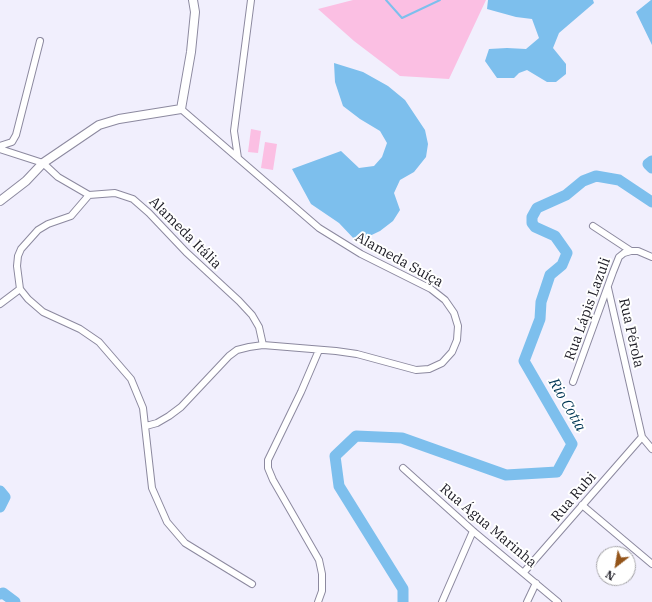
<!DOCTYPE html>
<meta charset="utf-8">
<style>
body{margin:0}
#map{position:relative;width:652px;height:602px;overflow:hidden;background:#f1effd;font-family:"IBM Plex Serif",serif}
canvas{display:block}
.north{position:absolute;left:596px;top:546px;width:40px;height:40px;box-sizing:border-box;background:#fff;border:1px solid #a5a4a8;border-radius:50%;rotate:211deg;font-size:11px;font-weight:700;line-height:16px;text-align:center;color:#1d1c25}
.north::after{content:'';display:block;margin:auto;width:14px;height:18px;background:#93541a;clip-path:polygon(50% 0,100% 100%,50% 72%,0 100%)}
</style>
<div id="map">
<canvas width="652" height="602"></canvas>
<div class="north">N</div>
</div>
<script>
const ctx = document.querySelector('canvas').getContext('2d');
ctx.lineJoin = 'round';
function fill(path, color) {
  ctx.fillStyle = color;
  ctx.fill(path, 'evenodd');
}
function toPath(rows) {
  const path = new Path2D();
  for (const r of rows) {
    path.moveTo(r[0], r[1]);
    for (let i = 2; i < r.length; i += 2) path.lineTo(r[i], r[i + 1]);
  }
  return path;
}
function trace(path, color, width, dash) {
  ctx.strokeStyle = color;
  ctx.lineWidth = width;
  ctx.lineCap = dash ? 'butt' : 'round';
  ctx.setLineDash(dash || []);
  ctx.stroke(path);
}
function write(font, color, halo, rows, align = 'center') {
  ctx.font = font + ' "IBM Plex Serif",serif';
  ctx.lineWidth = 4;
  ctx.setLineDash([]);
  ctx.textBaseline = 'middle';
  ctx.strokeStyle = halo;
  ctx.fillStyle = color;
  for (const [text, x, y, turn = 0] of rows) {
    ctx.save();
    ctx.translate(x, y);
    ctx.rotate((+turn || 0) * Math.PI / 180);
    ctx.textAlign = isNaN(turn) ? turn : align;
    if (halo) ctx.strokeText(text, 0, 0);
    ctx.fillText(text, 0, 0);
    ctx.restore();
  }
}
fill(toPath([
 [353,0,486,0,449,79,400,76,354,41,318,9],
 [251,129,261,131,258,153,248,152],
 [265,142,277,144,273,170,261,168]
]), '#fbbfe3');
fill(toPath([
 [488,0,593,0,594,3,559,33,553,48,566,64,566,74,556,82,547,82,527,70,519,73,514,78,497,78,485,61,489,49,507,48,526,49,539,38,532,19,516,17,487,9],
 [651,0,652,0,652,45,636,12],
 [334,63,363,72,388,86,405,100,425,130,428,144,426,157,414,172,400,180,394,193,400,210,393,221,380,231,357,242,339,223,311,204,292,169,341,151,359,168,374,166,382,157,387,143,380,131,360,119,343,106,335,82]
]), '#7dbfed');
trace(toPath([
 [386,0,402,18,440,0]
]), '#7dbfed', 2);
trace(toPath([
 [652,161,648,164,652,168],
 [0,491,5,497,0,507],
 [0,594,3,593,15,602],
 [403,602,403,589,339,486,335,456,356,436,402,438,506,475,557,472,572,444,524,361,540,319,541,302,550,275,562,265,567,253,555,236,535,227,532,223,532,217,537,208,566,195,583,181,596,176,619,180,652,202]
]), '#7dbfed', 11);
const minor = toPath([
 [0,146,12,142,16,135,40,41],
 [0,149,43,163,58,177,89,195,115,193,133,199,149,213,186,252,239,301,252,315,259,327,263,345],
 [238,158,234,131,251,0],
 [89,195,71,216,48,224,38,230,21,249,18,256,17,266,20,289,28,299,43,312,80,329,99,342,131,379,143,408,152,488,167,522,185,543,252,584],
 [593,226,631,251,638,251,652,257],
 [608,288,642,437,652,449],
 [0,304,20,289],
 [573,382,613,272,619,257,624,253,631,251],
 [146,426,157,423,169,416,181,407,229,356,237,350,249,347,263,345,336,351,357,354,416,370,429,369,442,363,452,352,457,340,458,326,454,313,445,300,431,289,361,254,319,228,181,109],
 [403,468,473,531,558,602],
 [582,505,652,564],
 [524,572,642,437],
 [318,602,322,591,322,574,319,560,273,480,268,468,268,460,301,392,319,350],
 [442,602,473,531],
 [527,602,536,583]
]);
const tertiary = toPath([
 [0,201,26,181,43,163,99,125,119,119,181,109,191,52,195,12,193,0]
]);
trace(minor, '#8c899f', 8);
trace(tertiary, '#8c899f', 10);
trace(minor, '#fff', 6);
trace(tertiary, '#fff', 8);
write('14px', '#1d1c25', '#fff', [
 ["Alameda Itália",185,233,45],
 ["Alameda Suíça",399,260,29],
 ["Rua Lápis Lazuli",588,309,-70],
 ["Rua Pérola",631,333,77],
 ["Rua Rubi",574,497,-49],
 ["Rua Água Marinha",488,526,40]
]);
write('italic 15px', '#003654', '#fff', [
 ["Rio Cotia",567,405,60]
]);
</script>
